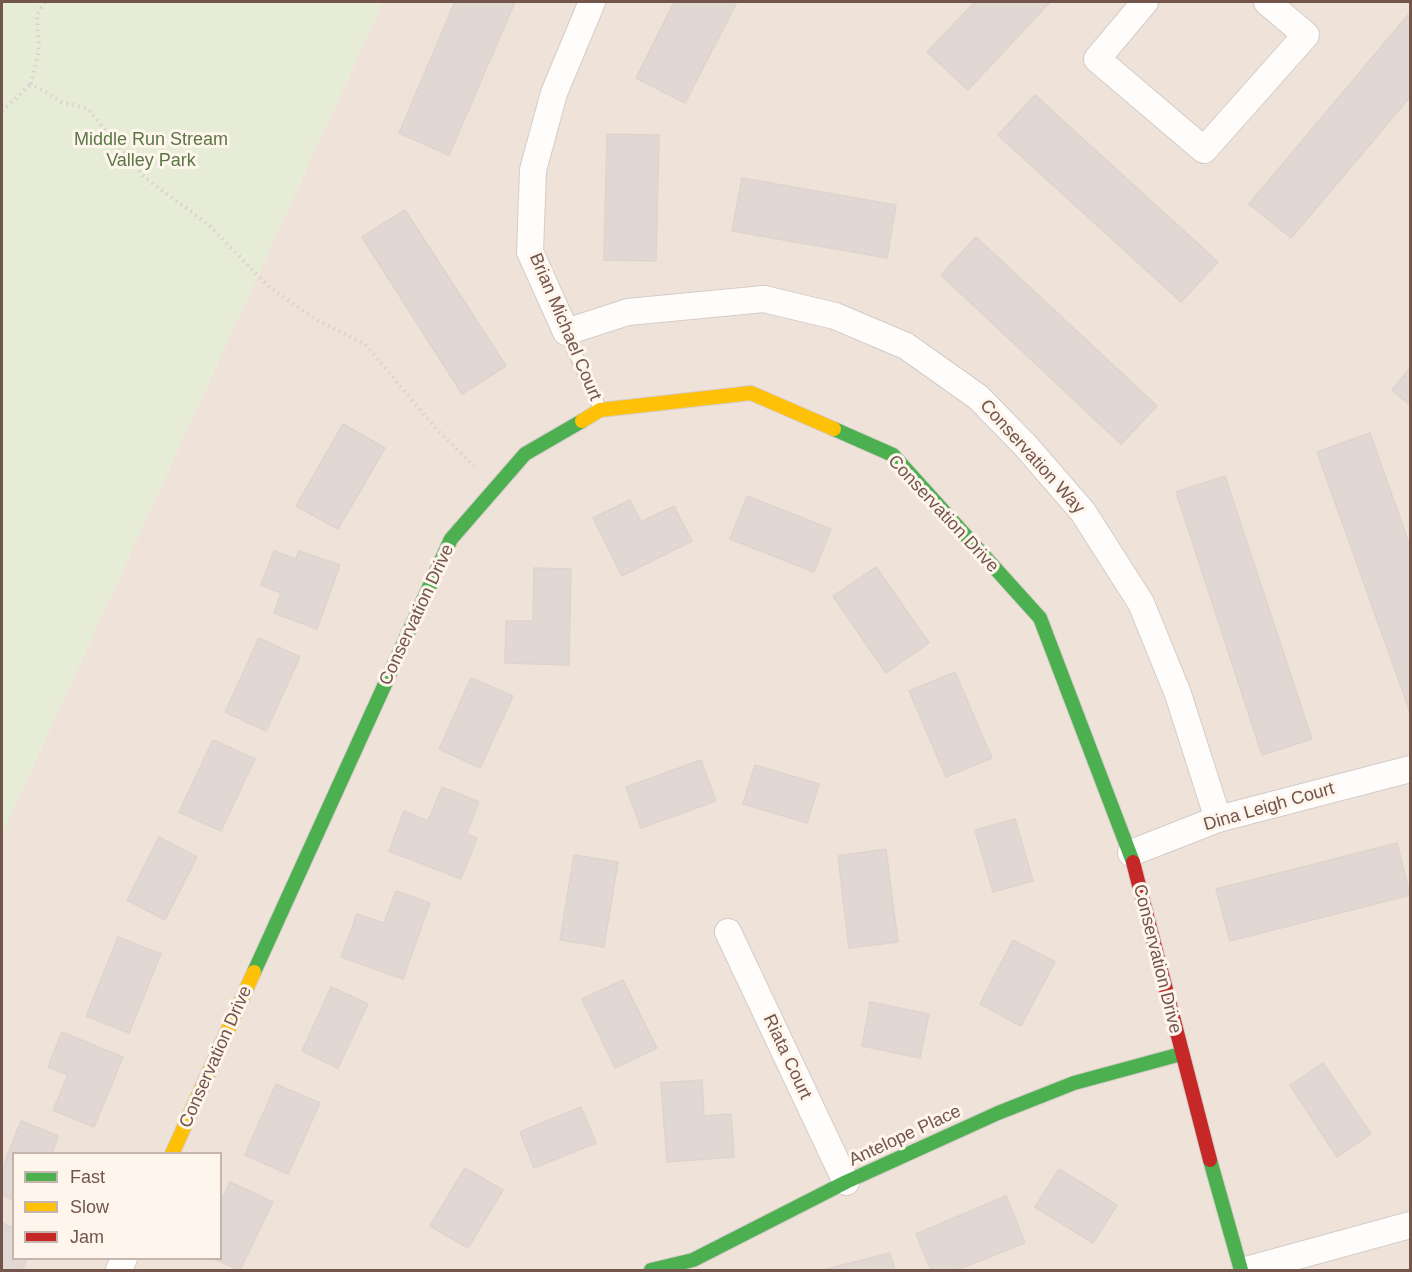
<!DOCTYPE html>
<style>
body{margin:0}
#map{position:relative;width:1412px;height:1272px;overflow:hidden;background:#f6f0eb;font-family:Arial,sans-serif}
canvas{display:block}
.frame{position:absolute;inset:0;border:3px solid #73554c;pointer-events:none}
.legend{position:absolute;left:12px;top:1152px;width:210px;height:108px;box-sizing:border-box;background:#fef5ec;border:2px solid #c6b5ac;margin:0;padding:8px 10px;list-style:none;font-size:18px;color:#73554c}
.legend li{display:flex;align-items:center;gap:12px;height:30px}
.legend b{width:30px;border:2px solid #c6b5ac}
</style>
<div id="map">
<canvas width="1412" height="1272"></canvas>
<div class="frame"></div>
<ul class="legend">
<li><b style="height:8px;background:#4caf50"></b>Fast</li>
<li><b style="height:8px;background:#ffc107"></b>Slow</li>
<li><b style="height:8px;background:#c62828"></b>Jam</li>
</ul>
</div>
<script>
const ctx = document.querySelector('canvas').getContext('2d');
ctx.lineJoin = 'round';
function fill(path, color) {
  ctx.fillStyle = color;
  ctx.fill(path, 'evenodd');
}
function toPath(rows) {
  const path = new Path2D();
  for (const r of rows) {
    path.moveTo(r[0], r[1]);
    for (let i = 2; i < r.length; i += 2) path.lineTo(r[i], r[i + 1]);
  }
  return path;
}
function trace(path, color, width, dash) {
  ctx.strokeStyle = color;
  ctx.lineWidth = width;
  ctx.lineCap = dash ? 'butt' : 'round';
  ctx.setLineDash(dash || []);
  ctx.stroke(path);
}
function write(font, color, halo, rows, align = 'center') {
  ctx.font = font + ' Arial,sans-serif';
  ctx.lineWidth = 6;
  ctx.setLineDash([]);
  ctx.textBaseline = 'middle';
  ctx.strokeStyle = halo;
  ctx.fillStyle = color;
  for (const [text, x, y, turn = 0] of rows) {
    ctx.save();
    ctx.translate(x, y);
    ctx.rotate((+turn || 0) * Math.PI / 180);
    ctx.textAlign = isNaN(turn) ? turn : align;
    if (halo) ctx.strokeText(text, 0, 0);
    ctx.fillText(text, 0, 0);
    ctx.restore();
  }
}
fill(toPath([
 [383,2,1410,2,1410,1270,2,1270,2,834],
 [14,1154,220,1154,220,1258,14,1258]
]), '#efe2d9');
fill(toPath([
 [2,2,383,2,2,834]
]), '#e6ecd6');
const building = toPath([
 [455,2,515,2,449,155,399,133,455,2],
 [674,2,737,2,685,103,636,78,674,2],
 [975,2,1050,2,968,90,927,52,975,2],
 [1408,15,1410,18,1410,97,1291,238,1249,204,1408,15],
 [1035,95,1218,262,1181,302,998,135,1035,95],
 [607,134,659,135,656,261,604,260,607,134],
 [742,178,896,205,887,258,732,231,742,178],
 [405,210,506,366,462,394,362,237,405,210],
 [976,237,1157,406,1121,444,941,275,976,237],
 [1410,368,1410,405,1392,390,1410,368],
 [343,424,385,448,338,529,296,506,343,424],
 [1370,433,1410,546,1410,712,1317,452,1370,433],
 [1225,476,1312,739,1262,755,1176,492,1225,476],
 [747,496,831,529,814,572,730,539,747,496],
 [630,500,641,522,674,506,692,541,622,576,593,518,630,500],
 [274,551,296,559,299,551,340,565,317,629,274,613,281,593,261,585,274,551],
 [876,567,929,643,886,673,833,596,876,567],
 [534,568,571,569,569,665,505,663,506,621,533,621,534,568],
 [259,638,300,657,266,731,225,712,259,638],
 [955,672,992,758,946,777,909,691,955,672],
 [471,678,513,696,480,768,439,749,471,678],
 [213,740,255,759,221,831,179,812,213,740],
 [701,760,716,801,641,828,626,787,701,760],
 [755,765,819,784,807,823,743,804,755,765],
 [442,787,479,802,466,834,477,838,461,879,389,851,404,811,428,821,442,787],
 [1015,819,1033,881,993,892,975,830,1015,819],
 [159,837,197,857,165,920,127,900,159,837],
 [1397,843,1410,895,1230,941,1216,889,1397,843],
 [886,849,898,942,849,948,838,856,886,849],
 [574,855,618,862,604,947,560,940,574,855],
 [396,891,430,903,403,979,341,957,357,914,384,923,396,891],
 [118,937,161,954,129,1033,86,1016,118,937],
 [1013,940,1055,962,1021,1026,980,1004,1013,940],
 [623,980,657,1048,615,1068,582,999,623,980],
 [331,987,368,1004,338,1068,302,1051,331,987],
 [870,1002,929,1014,920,1058,862,1046,870,1002],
 [62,1032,123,1057,94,1127,53,1110,68,1075,48,1067,62,1032],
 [1323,1063,1371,1134,1337,1157,1290,1085,1323,1063],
 [702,1080,704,1116,731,1114,734,1157,667,1162,661,1083,702,1080],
 [276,1084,320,1103,288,1174,245,1155,276,1084],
 [581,1107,596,1143,534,1168,520,1132,581,1107],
 [21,1121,58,1136,52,1154,14,1154,14,1200,2,1195,2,1169,21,1121],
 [465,1168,503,1190,468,1248,430,1226,465,1168],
 [1059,1169,1117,1205,1093,1243,1035,1207,1059,1169],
 [230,1182,273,1202,240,1270,212,1258,220,1258,220,1203,230,1182],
 [1006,1196,1025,1243,957,1270,931,1270,916,1234,1006,1196],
 [2,1223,14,1228,14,1258,27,1258,22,1270,2,1270,2,1223],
 [890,1253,895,1270,823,1270,890,1253]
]);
fill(building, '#e2d8d3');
trace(building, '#dfd3cd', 1.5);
const lane = toPath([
 [566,332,600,409]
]);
const street = toPath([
 [592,2,554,93,533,170,530,252,566,332,628,312,764,299,835,316,906,346,978,397,1025,445,1083,512,1141,603,1178,694,1218,819],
 [1145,2,1097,59,1204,150,1306,35,1267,2],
 [1131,853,1218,819,1410,769],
 [728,932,846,1182],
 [119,1270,124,1258],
 [1246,1270,1410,1225]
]);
const fast = toPath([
 [834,429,893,455,1040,618,1133,862],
 [254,972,451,539,525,454,582,421],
 [1210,1160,1241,1270],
 [651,1270,693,1260,846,1182,998,1113,1074,1083,1181,1054]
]);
const slow = toPath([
 [582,421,600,410,751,393,834,429],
 [172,1154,254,972]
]);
const jam = toPath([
 [1133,862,1210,1160]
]);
trace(lane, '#d4ccc8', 15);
trace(street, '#d4ccc8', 28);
trace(fast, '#d5ccc8', 16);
trace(slow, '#d5ccc8', 16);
trace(jam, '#d5ccc8', 16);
trace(toPath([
 [45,2,37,14,39,50,31,84,62,102,88,109,144,177,209,225,268,286,317,320,365,344,437,430,474,466],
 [2,111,31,84]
]), '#dad0ce', 4, [1.5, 4.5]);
trace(lane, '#fefdfc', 12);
trace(street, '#fefdfc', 26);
trace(fast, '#4caf50', 14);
trace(slow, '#ffc107', 14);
trace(jam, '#c62828', 14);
write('18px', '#5b7844', '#fef5ec', [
 ["Middle Run Stream",151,140],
 ["Valley Park",151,161]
]);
write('18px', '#73554c', '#fef5ec', [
 ["Brian Michael Court",565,327,67],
 ["Conservation Way",1032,457,48],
 ["Conservation Drive",943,514,47],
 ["Conservation Drive",417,615,-65],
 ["Dina Leigh Court",1269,807,-16],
 ["Conservation Drive",1157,959,76],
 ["Conservation Drive",216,1057,-66],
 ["Riata Court",787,1057,65],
 ["Antelope Place",905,1136,-25]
]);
</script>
